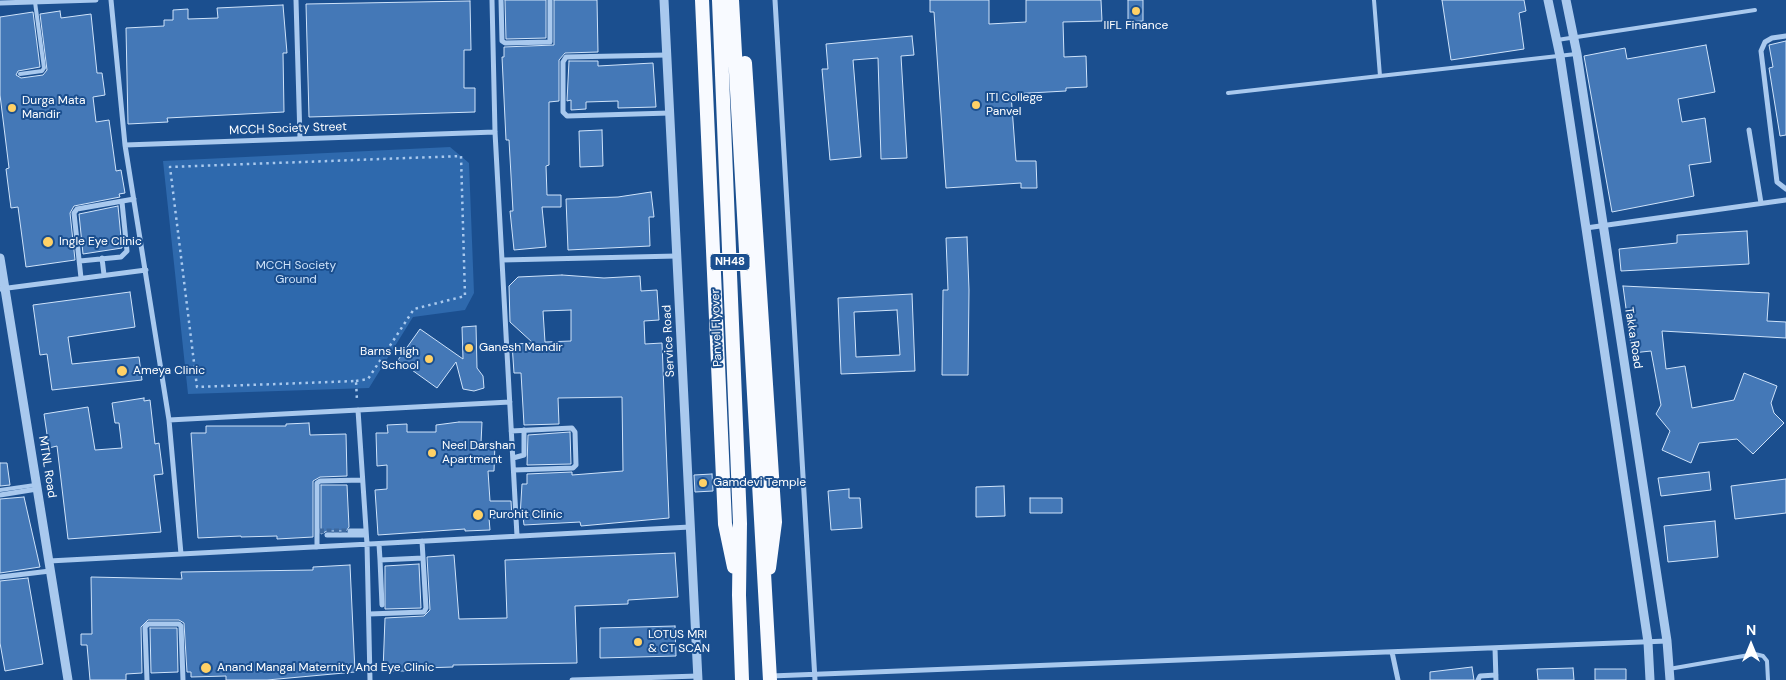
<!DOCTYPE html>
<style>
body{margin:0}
#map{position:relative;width:1786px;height:680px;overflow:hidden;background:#1b4f8f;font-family:"DM Sans",sans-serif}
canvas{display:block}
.north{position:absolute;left:1726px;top:620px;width:50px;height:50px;-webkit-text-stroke:4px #1b4f8f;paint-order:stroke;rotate:0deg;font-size:14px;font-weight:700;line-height:20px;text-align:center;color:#fff}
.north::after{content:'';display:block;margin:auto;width:18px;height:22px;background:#fff;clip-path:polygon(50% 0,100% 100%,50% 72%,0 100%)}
</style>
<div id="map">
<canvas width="1786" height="680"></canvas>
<div class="north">N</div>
</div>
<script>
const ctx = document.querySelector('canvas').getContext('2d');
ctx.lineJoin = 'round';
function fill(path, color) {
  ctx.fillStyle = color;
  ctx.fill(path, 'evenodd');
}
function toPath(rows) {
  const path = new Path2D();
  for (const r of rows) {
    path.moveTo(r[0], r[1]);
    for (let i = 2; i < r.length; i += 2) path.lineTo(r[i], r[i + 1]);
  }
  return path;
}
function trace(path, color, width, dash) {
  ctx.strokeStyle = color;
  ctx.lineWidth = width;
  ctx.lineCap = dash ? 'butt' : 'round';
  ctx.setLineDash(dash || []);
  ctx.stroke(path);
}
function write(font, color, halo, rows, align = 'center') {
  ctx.font = font + ' "DM Sans",sans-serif';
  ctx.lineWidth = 4;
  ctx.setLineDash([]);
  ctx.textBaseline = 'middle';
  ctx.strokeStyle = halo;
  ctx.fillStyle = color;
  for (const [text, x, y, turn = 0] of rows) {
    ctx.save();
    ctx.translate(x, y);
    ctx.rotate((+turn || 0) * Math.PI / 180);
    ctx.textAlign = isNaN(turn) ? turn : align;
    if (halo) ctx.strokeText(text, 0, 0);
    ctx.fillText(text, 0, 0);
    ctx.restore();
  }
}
fill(toPath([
 [450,147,469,163,474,293,465,310,413,317,369,388,188,394,163,161]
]), '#2e69ad');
const building = toPath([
 [505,0,546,0,546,38,506,39,505,0],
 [554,0,597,0,598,52,565,53,559,60,559,101,549,102,549,165,546,166,547,195,561,195,561,207,542,207,546,247,514,250,510,211,513,211,509,140,506,140,502,57,504,57,504,47,554,45,554,0],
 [930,0,989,0,989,24,1026,22,1026,0,1101,0,1102,21,1063,22,1064,57,1086,56,1087,87,1066,88,1066,91,1011,94,1016,161,1036,161,1037,188,1021,188,1021,183,946,188,934,12,930,12,930,0],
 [1128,0,1143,0,1143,21,1128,22,1128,0],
 [1442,0,1524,0,1526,11,1519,13,1524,49,1451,60,1442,0],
 [470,1,471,50,464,50,464,88,475,88,475,112,309,117,306,4,470,1],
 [283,5,287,53,283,53,284,112,167,118,168,122,128,124,126,28,164,26,164,20,173,20,173,10,188,9,188,19,218,18,217,8,283,5],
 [60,11,61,18,91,14,97,73,102,73,105,95,93,97,96,122,109,120,116,171,121,170,125,193,119,194,120,197,74,206,70,213,75,260,26,267,18,207,11,208,6,169,9,168,0,95,0,17,33,12,40,67,18,71,16,75,21,78,43,75,47,70,40,14,60,11],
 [912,36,914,55,901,56,907,158,881,159,878,58,853,60,861,157,830,160,822,69,828,69,826,44,912,36],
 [1786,41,1786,135,1780,136,1769,68,1773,67,1769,45,1786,41],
 [1706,45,1715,92,1678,99,1682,122,1705,118,1711,162,1689,165,1694,196,1612,212,1584,56,1625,48,1627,59,1706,45],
 [569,61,598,61,598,66,653,63,656,107,618,108,618,101,586,102,586,109,571,110,571,100,567,101,569,61],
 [602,130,603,166,580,167,579,131,602,130],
 [651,192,654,217,649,217,650,246,568,250,566,199,618,197,651,192],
 [118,206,122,248,83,254,79,214,118,206],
 [1747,231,1749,264,1621,271,1619,249,1677,243,1677,235,1747,231],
 [967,237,969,290,968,375,942,375,943,290,948,290,946,238,967,237],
 [562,275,604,278,640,276,641,291,657,290,659,320,644,321,645,344,662,343,669,518,581,526,580,522,524,525,523,517,520,517,522,484,527,484,527,474,572,472,572,475,623,471,622,397,558,398,559,424,524,425,521,373,514,373,512,344,533,343,510,322,509,286,518,277,562,275],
 [571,310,571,341,545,342,543,311,571,310],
 [1623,286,1769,293,1767,321,1786,322,1786,338,1662,331,1666,369,1685,366,1692,408,1734,400,1744,373,1777,386,1771,403,1774,413,1784,423,1753,454,1737,439,1699,443,1691,463,1662,450,1670,431,1656,414,1661,405,1651,351,1632,353,1623,286],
 [130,292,135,327,68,337,72,364,139,357,142,380,52,390,47,354,40,355,33,305,130,292],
 [912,294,915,371,841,374,838,298,912,294],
 [897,310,900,355,856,357,854,312,897,310],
 [476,326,477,368,483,376,484,388,474,391,463,389,456,362,437,388,398,360,420,329,463,359,462,327,476,326],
 [144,398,144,401,150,400,155,444,159,443,163,474,154,475,161,532,68,539,57,446,49,448,44,414,88,407,95,450,122,448,119,423,115,423,112,403,144,398],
 [459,422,482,422,481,443,495,443,494,471,488,471,490,501,511,501,512,518,489,518,490,530,465,531,465,529,378,535,375,490,387,489,387,465,377,466,376,433,388,433,387,425,407,424,407,432,436,432,436,425,459,422],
 [309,423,310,435,346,434,347,476,320,477,313,481,313,537,277,539,277,536,241,537,241,536,198,538,191,433,206,433,206,426,286,426,286,424,309,423],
 [570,432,571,464,527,465,528,435,570,432],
 [0,463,7,463,10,485,0,486,0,463],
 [1709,472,1711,490,1661,496,1658,478,1709,472],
 [712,474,713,491,695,492,694,475,712,474],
 [1786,479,1786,513,1735,519,1731,486,1786,479],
 [321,485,347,485,349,527,346,531,327,531,321,534,321,485],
 [1004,486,1005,516,976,517,976,487,1004,486],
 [849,489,849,498,860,498,862,528,831,530,828,491,849,489],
 [24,497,40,567,0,573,0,499,24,497],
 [1030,498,1062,498,1062,513,1030,513,1030,498],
 [1715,521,1718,557,1668,562,1664,526,1715,521],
 [675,553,678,597,628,600,628,604,575,606,577,663,453,665,453,667,422,668,422,671,383,671,385,618,424,616,430,610,427,557,454,555,459,619,507,618,505,560,675,553],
 [419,564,421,608,385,609,385,566,419,564],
 [350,565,355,672,267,680,226,680,226,676,191,677,191,672,187,672,184,623,179,620,148,620,141,627,142,673,126,674,126,680,90,680,87,645,81,645,81,634,92,634,91,577,182,579,181,572,313,570,313,567,350,565],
 [28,578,43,664,5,671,0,643,0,581,28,578],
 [675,626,676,656,600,658,600,628,675,626],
 [150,628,177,628,178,672,151,673,150,628],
 [1472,667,1474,680,1430,680,1430,672,1472,667],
 [1573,668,1574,680,1538,680,1537,669,1573,668],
 [1595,669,1626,669,1626,680,1595,680,1595,669]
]);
fill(building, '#4478b7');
trace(building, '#cfe3fa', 1);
trace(toPath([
 [319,531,350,531]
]), '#3d69a0', 5, [5, 2.5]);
trace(toPath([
 [356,381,368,379,414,309,465,296,461,156,170,167,197,387,356,381,357,401]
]), '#a9c9ee', 2.5, [2.5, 4]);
trace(toPath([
 [1374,0,1380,76],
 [1557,40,1755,10],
 [20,74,42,71,44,68,35,2],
 [1228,93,1576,54],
 [0,490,35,485],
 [1669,669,1755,654,1763,656,1767,661,1768,680]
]), '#a9c9ee', 4);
trace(toPath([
 [111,0,125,145,169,420,181,554],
 [296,0,300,139],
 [492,0,495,132,517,536],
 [501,0,502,41,505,43,550,42,550,0],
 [775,0,815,680],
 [0,3,96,0],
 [1786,36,1772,38,1765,42,1761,51,1777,182,1786,189],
 [667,55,566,57,563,62,563,112,567,116,670,113],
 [1749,130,1761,203],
 [125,145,495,132],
 [1586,228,1786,200],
 [102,258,104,275],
 [502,260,677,256],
 [80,261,121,257,127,251,122,202],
 [81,278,74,213,77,209,134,199],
 [0,289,146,270],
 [358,410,367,544,370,680],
 [169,420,510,402],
 [511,431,572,428,575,432,576,465,573,468,514,470],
 [513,458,524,455,524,430],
 [0,495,37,489],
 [350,531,366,531],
 [327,535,366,535],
 [379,544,380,560],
 [317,547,317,483,320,481,362,480],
 [49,561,690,527],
 [0,577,50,571],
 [382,605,380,560,423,558],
 [369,614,424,612,426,608,422,541],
 [1495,648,1496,680],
 [1392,652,1398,680],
 [771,676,1667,641],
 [147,680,145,627,148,624,179,624,181,626,183,680],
 [572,680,698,676],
 [1478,680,1480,676,1496,675]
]), '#a9c9ee', 5);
trace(toPath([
 [664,0,698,680],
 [1548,0,1560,56,1586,228,1648,642,1650,680],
 [1566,0,1577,54,1667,641,1670,680],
 [0,258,68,680]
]), '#a9c9ee', 9);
trace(toPath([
 [702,0,725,524,734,567],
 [719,0,740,523,739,595,742,680],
 [732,0,770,680],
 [745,63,775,522,769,568]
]), '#f8faff', 14);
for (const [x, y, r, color] of [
 [1136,11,5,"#ffd166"],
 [976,105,5,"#ffd166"],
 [12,108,5,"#ffd166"],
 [48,242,6,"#ffd166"],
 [469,348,5,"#ffd166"],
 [429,359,5,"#ffd166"],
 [122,371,6,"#ffd166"],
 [432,453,5,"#ffd166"],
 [703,483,5,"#ffd166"],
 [478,515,6,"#ffd166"],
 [638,642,5,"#ffd166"],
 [206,668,6,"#ffd166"]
]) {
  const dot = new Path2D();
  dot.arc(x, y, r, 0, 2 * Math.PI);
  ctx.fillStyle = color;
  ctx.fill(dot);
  trace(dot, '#1b4f8f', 2);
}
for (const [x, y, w] of [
 [730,262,40]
]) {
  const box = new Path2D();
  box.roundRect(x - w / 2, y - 8.5, w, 17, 4);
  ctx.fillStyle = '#1b4f8f';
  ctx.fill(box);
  trace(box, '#fff', 1);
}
write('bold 11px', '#fff', null, [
 ["NH48",730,262]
]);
write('12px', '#fff', '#1b4f8f', [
 ["IIFL Finance",1136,26,"center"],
 ["ITI College",986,98],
 ["Panvel",986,112],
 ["Durga Mata",22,101],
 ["Mandir",22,115],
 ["Ingle Eye Clinic",59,242],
 ["Ganesh Mandir",479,348],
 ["Barns High",419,352,"right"],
 ["School",419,366,"right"],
 ["Ameya Clinic",133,371],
 ["Neel Darshan",442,446],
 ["Apartment",442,460],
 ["Gamdevi Temple",713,483],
 ["Purohit Clinic",489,515],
 ["LOTUS MRI",648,635],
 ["& CT SCAN",648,649],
 ["Anand Mangal Maternity And Eye Clinic",217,668]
], 'left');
write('12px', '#fff', '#1b4f8f', [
 ["MCCH Society Street",288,129,-2],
 ["Panvel Flyover",717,328,-92],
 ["Takka Road",1633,338,81],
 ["Service Road",669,341,-93],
 ["MTNL Road",47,467,81]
]);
write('12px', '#cfe3fa', '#1b4f8f', [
 ["MCCH Society",296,266],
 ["Ground",296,280]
]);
</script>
